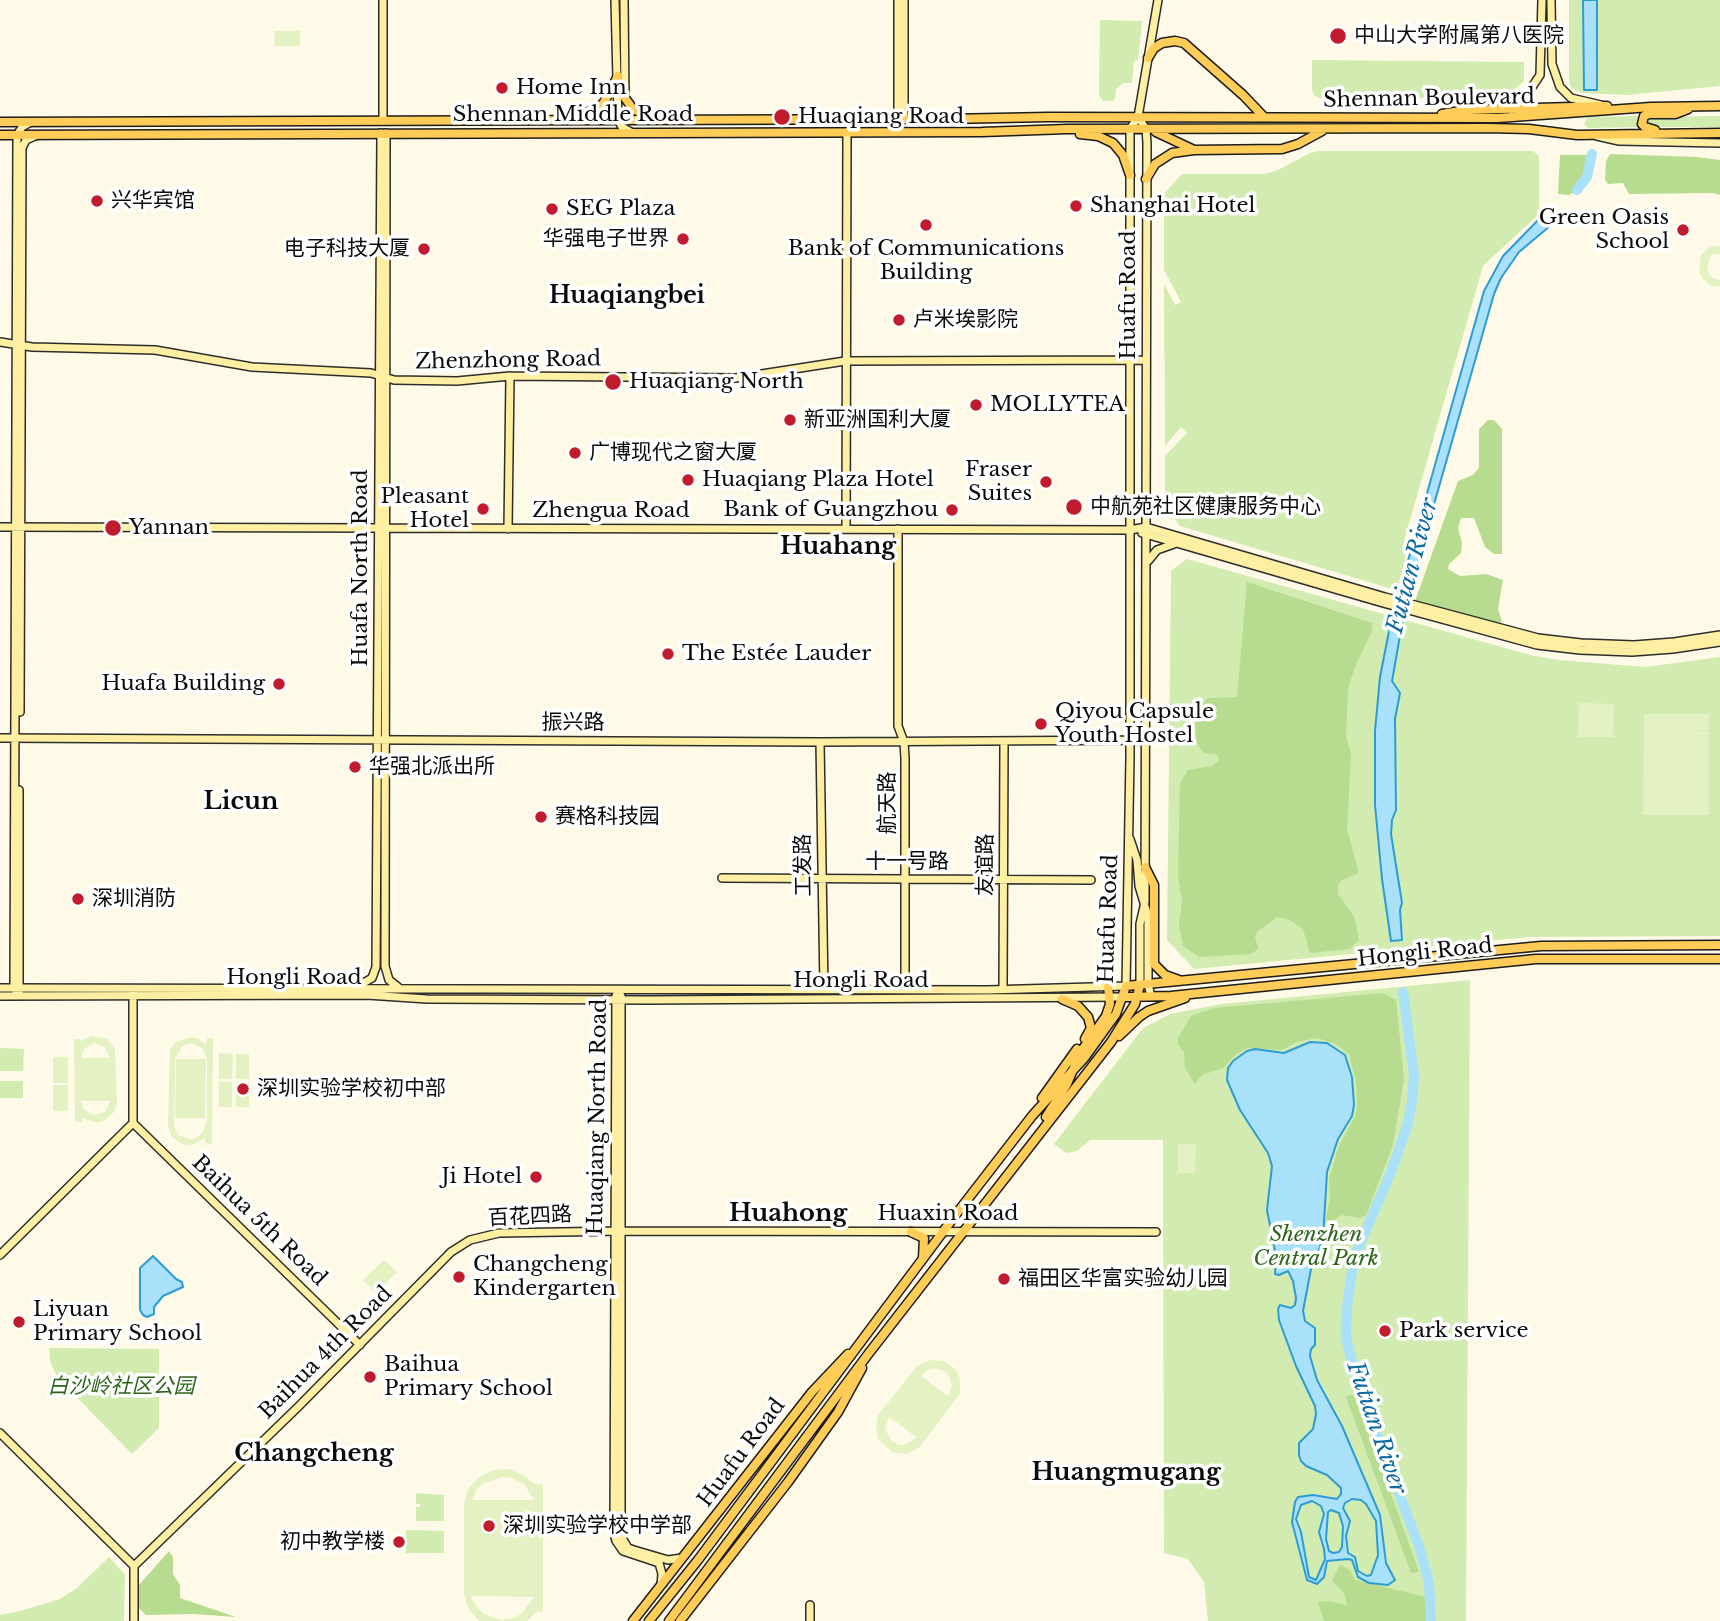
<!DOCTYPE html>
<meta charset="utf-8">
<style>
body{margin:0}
canvas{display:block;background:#fff9e8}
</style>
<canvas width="1720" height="1621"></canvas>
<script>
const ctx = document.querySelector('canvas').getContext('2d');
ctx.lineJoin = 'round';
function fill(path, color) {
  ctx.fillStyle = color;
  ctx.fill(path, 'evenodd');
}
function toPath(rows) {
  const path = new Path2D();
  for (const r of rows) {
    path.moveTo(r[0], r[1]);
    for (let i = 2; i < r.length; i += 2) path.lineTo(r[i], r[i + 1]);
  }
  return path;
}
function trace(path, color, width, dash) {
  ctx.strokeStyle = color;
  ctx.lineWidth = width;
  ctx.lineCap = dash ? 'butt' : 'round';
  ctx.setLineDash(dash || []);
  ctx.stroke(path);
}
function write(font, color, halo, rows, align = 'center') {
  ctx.font = font + ' "Libre Baskerville","Noto Sans SC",serif';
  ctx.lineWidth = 7;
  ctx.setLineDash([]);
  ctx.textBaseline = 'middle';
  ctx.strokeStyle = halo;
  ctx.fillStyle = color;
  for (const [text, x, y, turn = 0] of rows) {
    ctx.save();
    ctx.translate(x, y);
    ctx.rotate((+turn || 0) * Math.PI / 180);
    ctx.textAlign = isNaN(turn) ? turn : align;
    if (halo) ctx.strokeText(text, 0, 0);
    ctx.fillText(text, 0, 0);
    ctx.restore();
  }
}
fill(toPath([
 [1569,0,1720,0,1720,86,1626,95,1582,93,1576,91,1570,86,1569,79],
 [1100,20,1142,21,1138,60,1134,61,1132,83,1123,83,1116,89,1115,99,1113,101,1103,101,1099,95],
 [1312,60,1524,62,1524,81,1505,98,1319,98,1314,95,1312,90],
 [1638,116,1639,127,1637,127,1588,128,1584,124,1588,117],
 [1720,116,1720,127,1651,127,1646,121,1651,117],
 [1319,151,1533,151,1539,156,1539,214,1483,266,1404,541,1406,566,1399,591,1180,526,1165,505,1165,456,1187,433,1181,427,1165,446,1164,284,1175,305,1181,302,1164,270,1164,194,1182,174,1264,174,1278,170,1310,153],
 [1187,559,1530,655,1559,660,1645,667,1720,657,1720,936,1529,937,1194,969,1167,940,1171,571],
 [1470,980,1466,1621,1208,1621,1204,1582,1188,1559,1164,1553,1163,1140,1090,1140,1077,1151,1066,1153,1054,1144,1143,1028,1170,1014,1222,1004],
 [0,1048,24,1049,23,1071,0,1071],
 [0,1081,23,1081,23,1098,0,1098],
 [49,1348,159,1349,159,1428,132,1454,57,1377,50,1361],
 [416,1493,444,1495,444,1521,416,1521,416,1507,420,1507,420,1504,416,1504],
 [406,1530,444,1531,444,1553,406,1553],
 [109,1557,125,1575,124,1621,0,1621,0,1615,20,1611,60,1599,77,1588]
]), '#d2ebb0');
fill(toPath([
 [1610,154,1697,157,1720,160,1720,195,1713,193,1629,194,1623,183,1608,184,1605,180,1606,161],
 [1560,155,1588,155,1583,178,1573,193,1569,195,1558,194],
 [1488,420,1494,420,1502,429,1502,554,1494,554,1485,547,1474,518,1461,518,1458,528,1462,543,1461,553,1449,564,1448,569,1460,576,1486,574,1503,580,1498,609,1502,622,1497,624,1415,601,1458,481,1473,475,1479,468,1479,429],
 [1247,582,1372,623,1372,631,1354,669,1348,690,1346,735,1351,755,1347,829,1358,870,1357,874,1342,880,1338,885,1338,894,1355,918,1359,940,1350,949,1310,953,1303,929,1290,920,1277,917,1258,931,1255,936,1258,949,1251,954,1199,957,1183,946,1179,925,1182,901,1178,876,1180,783,1188,770,1212,766,1220,760,1216,754,1204,753,1197,744,1195,719,1199,710,1207,698,1237,697],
 [1383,993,1396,1000,1404,1079,1393,1145,1366,1215,1360,1218,1342,1215,1331,1222,1326,1219,1330,1198,1329,1179,1338,1148,1355,1116,1357,1108,1356,1082,1349,1054,1336,1044,1317,1038,1297,1042,1282,1050,1248,1048,1235,1055,1223,1068,1202,1075,1195,1084,1185,1068,1184,1052,1178,1045,1178,1038,1191,1016,1214,1008],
 [1353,1394,1395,1505,1419,1572,1411,1573,1346,1397],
 [169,1551,173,1557,173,1574,180,1585,180,1598,236,1617,194,1614,146,1615,139,1608,139,1585],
 [1340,1565,1350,1570,1355,1580,1426,1597,1428,1621,1324,1621,1318,1602,1328,1601,1347,1605,1344,1593,1332,1581]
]), '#b7dc8f');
fill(toPath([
 [274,31,300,31,300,46,275,46],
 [1710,246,1720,246,1720,254,1713,254,1710,257,1707,270,1712,278,1720,280,1720,286,1711,286,1704,280,1699,272,1701,255],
 [1579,703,1614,704,1613,737,1578,737],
 [1644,714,1709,714,1709,730,1679,730,1709,731,1709,815,1643,815],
 [91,1036,107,1039,115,1049,117,1104,114,1112,104,1121,96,1123,83,1118,82,1122,75,1122,74,1039,80,1039,81,1041],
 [94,1043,105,1047,110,1058,81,1058,84,1049],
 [81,1101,110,1101,110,1102,105,1112,94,1115,84,1110],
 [191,1037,199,1039,206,1045,207,1038,213,1038,212,1144,205,1143,205,1138,192,1145,184,1145,172,1137,168,1126,170,1050,176,1042],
 [192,1043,203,1049,207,1059,207,1121,203,1132,195,1139,189,1139,178,1135,174,1126,175,1059,182,1046],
 [219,1053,233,1054,232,1079,219,1079],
 [236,1054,249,1054,249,1079,236,1079],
 [53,1057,68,1057,68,1083,53,1083],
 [176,1059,206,1059,205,1118,175,1118],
 [219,1082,232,1082,232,1107,219,1107],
 [236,1082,249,1082,249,1107,236,1107],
 [53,1085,68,1085,68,1111,53,1111],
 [1178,1144,1196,1144,1195,1173,1178,1173],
 [384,1260,397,1272,376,1293,363,1280],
 [930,1360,944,1361,956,1370,960,1379,960,1393,920,1447,907,1454,892,1452,878,1439,876,1425,878,1415,917,1366],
 [935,1368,944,1371,950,1378,952,1387,948,1396,921,1376,928,1369],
 [889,1417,916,1437,916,1438,905,1445,899,1445,891,1440,885,1429],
 [509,1469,524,1475,534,1484,543,1484,543,1612,536,1612,527,1621,479,1621,468,1608,464,1593,464,1504,468,1489,479,1477,493,1470],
 [502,1477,512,1478,524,1484,534,1500,472,1500,477,1489,484,1483],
 [471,1597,472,1596,534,1597,522,1613,514,1618,501,1620,484,1614,477,1607]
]), '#e4f2c3');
const water = toPath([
 [1583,0,1597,0,1597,90,1584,90,1583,0],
 [1543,215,1550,226,1519,252,1501,278,1494,294,1409,592,1400,589,1484,291,1503,256,1543,215],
 [1392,616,1403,619,1392,681,1400,693,1395,719,1396,810,1392,820,1391,834,1402,903,1400,910,1402,940,1391,941,1382,879,1375,805,1375,731,1380,677,1392,616],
 [1310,1042,1327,1043,1345,1055,1352,1077,1354,1105,1352,1116,1338,1139,1327,1172,1323,1239,1311,1269,1303,1311,1305,1321,1315,1328,1315,1345,1311,1349,1310,1356,1317,1380,1342,1426,1380,1515,1386,1563,1395,1580,1388,1585,1369,1583,1358,1577,1352,1560,1348,1559,1327,1561,1324,1577,1317,1584,1307,1580,1292,1522,1295,1502,1298,1497,1313,1495,1337,1499,1341,1494,1341,1488,1327,1475,1306,1466,1301,1461,1299,1455,1299,1443,1313,1429,1316,1414,1315,1406,1296,1366,1279,1320,1278,1309,1280,1305,1291,1308,1295,1305,1296,1298,1293,1281,1288,1271,1279,1275,1275,1274,1276,1256,1267,1210,1272,1166,1268,1153,1240,1110,1227,1080,1228,1068,1233,1061,1247,1051,1255,1049,1284,1053,1310,1042],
 [1352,1499,1361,1500,1366,1504,1376,1521,1378,1555,1371,1575,1367,1576,1358,1571,1355,1557,1348,1553,1346,1536,1350,1521,1343,1508,1345,1503,1352,1499],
 [1312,1501,1321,1506,1324,1514,1319,1532,1324,1549,1325,1559,1316,1580,1309,1577,1301,1532,1296,1519,1301,1505,1312,1501],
 [1331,1510,1339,1513,1343,1526,1342,1547,1339,1552,1333,1553,1329,1551,1326,1539,1328,1512,1331,1510],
 [153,1256,176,1279,182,1282,183,1287,163,1296,154,1307,154,1314,147,1317,143,1315,140,1310,140,1268,153,1256]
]);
fill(water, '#aae1fa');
trace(water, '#2d9cd5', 2);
trace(toPath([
 [1577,190,1587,177,1592,154],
 [1394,630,1408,578],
 [1403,992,1414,1075,1412,1101,1408,1124,1389,1177,1354,1258,1347,1306,1346,1338,1356,1379,1420,1549,1429,1583,1431,1621]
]), '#aae1fa', 10);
const secondary = toPath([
 [383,0,383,121],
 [615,0,618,120,622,127,631,132],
 [624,0,625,98],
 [1551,0,1552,64,1560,87,1571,98,1601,105],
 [1511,109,1522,102,1540,75,1542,0],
 [1138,117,1146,129,1147,143,1145,902,1140,924,1140,985],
 [898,119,898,0],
 [904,119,904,0],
 [386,133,385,966,389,980,398,987],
 [1597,136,1619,141,1720,143],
 [0,342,32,347,155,350,252,367,371,373,394,380,457,381,510,376,736,378,845,361,1146,360],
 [0,527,1130,530,1146,527,1385,597,1538,638,1581,643,1634,645,1674,642,1720,635],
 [508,529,510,376],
 [846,529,847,132],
 [898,529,898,726,904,742,905,758,905,989],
 [1142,533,1383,603,1537,645,1580,650,1632,652,1673,649,1720,642],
 [1148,561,1157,550,1174,544],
 [20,712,22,148,26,140,35,136],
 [0,738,820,742,1146,740],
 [820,742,824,989],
 [19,790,19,992],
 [1130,839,1137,860,1139,886,1148,916,1148,984,1151,996],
 [722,878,1091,880],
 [360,985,372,978,376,967,381,133],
 [0,988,988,990,1126,986,1130,757,1130,129,1138,117,1158,0],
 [1003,989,1004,742],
 [16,991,14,988,17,135,22,127,31,122],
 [0,996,367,995,427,999,648,1000,1123,997],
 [616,996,614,1533,616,1541,623,1551,659,1563,662,1574,661,1585],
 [621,996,621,1536,628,1548,634,1550,668,1560,682,1558],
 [133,1123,360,1345],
 [0,1255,133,1123,133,992],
 [0,1433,134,1566],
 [134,1621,134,1566,298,1407,451,1252,470,1240,499,1233,622,1231,1156,1232],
 [810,1621,810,1605]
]);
const primary = toPath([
 [1148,58,1154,48,1162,43,1175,41,1184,43,1243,95,1264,117],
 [625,98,633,109,653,119],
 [1442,114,1466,110,1607,106],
 [578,118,603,104,618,76],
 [0,122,947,119,1048,117,1498,118,1651,107,1720,106],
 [1655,130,1645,127,1642,124,1644,116,1649,114,1675,114,1688,109],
 [1156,132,1192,149],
 [1080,134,1098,136,1113,143,1123,155,1130,175],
 [0,135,982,132,1067,129,1487,128,1529,129,1577,135,1720,133],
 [1146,179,1155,164,1172,153,1194,150,1282,149,1298,144,1322,131],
 [1145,867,1154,885,1154,964,1165,975,1179,980],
 [1123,997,1171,996,1536,959,1720,959],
 [1062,999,1078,1006,1088,1017,1091,1028,1085,1039],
 [1119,1036,1139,1017,1148,1011,1185,998],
 [1042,1098,1077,1049],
 [1046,1117,1067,1084,1080,1053,1106,1016,1110,1004,1108,987],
 [911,1232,924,1238,923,1258],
 [633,1621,812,1392,848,1354],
 [649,1621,698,1560,957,1213,1032,1116,1085,1057,1116,1014,1126,986,1541,946,1720,945],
 [669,1621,869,1353,1111,1042,1135,1004,1140,985],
 [680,1621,788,1482,838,1412,862,1368]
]);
trace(secondary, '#2d2d2d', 10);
trace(primary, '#1c1c1c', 11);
trace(secondary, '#ffefa3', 7);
trace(primary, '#ffcc58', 8);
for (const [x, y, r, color] of [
 [1338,36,9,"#c11c2e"],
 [502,88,7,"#c11c2e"],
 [782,117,9,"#c11c2e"],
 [97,201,7,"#c11c2e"],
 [1076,206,7,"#c11c2e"],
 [552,209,7,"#c11c2e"],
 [926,225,7,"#c11c2e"],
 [1683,230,7,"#c11c2e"],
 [683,239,7,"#c11c2e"],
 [424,249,7,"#c11c2e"],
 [899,320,7,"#c11c2e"],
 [613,382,9,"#c11c2e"],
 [976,405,7,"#c11c2e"],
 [790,420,7,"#c11c2e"],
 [575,453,7,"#c11c2e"],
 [688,480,7,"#c11c2e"],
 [1046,482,7,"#c11c2e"],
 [1074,507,9,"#c11c2e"],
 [483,509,7,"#c11c2e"],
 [952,510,7,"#c11c2e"],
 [113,528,9,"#c11c2e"],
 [668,654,7,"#c11c2e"],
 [279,684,7,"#c11c2e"],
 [1041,724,7,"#c11c2e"],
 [355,767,7,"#c11c2e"],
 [541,817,7,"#c11c2e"],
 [78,899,7,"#c11c2e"],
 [243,1089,7,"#c11c2e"],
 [536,1177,7,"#c11c2e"],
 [459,1277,7,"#c11c2e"],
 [1004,1279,7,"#c11c2e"],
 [19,1322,7,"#c11c2e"],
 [1385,1331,7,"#c11c2e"],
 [370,1377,7,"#c11c2e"],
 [489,1526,7,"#c11c2e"],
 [399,1542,7,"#c11c2e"]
]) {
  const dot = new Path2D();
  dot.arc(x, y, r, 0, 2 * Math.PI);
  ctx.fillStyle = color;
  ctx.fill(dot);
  trace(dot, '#fff', 2.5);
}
write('21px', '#0b0b0b', '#fff', [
 ["中山大学附属第八医院",1354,36],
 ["Home Inn",516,88],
 ["Huaqiang Road",798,117],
 ["兴华宾馆",111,201],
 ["Shanghai Hotel",1090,206],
 ["SEG Plaza",566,209],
 ["Green Oasis",1669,218,"right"],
 ["School",1669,242,"right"],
 ["华强电子世界",669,239,"right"],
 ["电子科技大厦",410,249,"right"],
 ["Bank of Communications",926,249,"center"],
 ["Building",926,273,"center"],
 ["卢米埃影院",913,320],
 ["Huaqiang North",629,382],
 ["MOLLYTEA",990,405],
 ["新亚洲国利大厦",804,420],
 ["广博现代之窗大厦",589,453],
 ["Fraser",1032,470,"right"],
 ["Suites",1032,494,"right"],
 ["Huaqiang Plaza Hotel",702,480],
 ["Pleasant",469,497,"right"],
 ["Hotel",469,521,"right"],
 ["中航苑社区健康服务中心",1090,507],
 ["Bank of Guangzhou",938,510,"right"],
 ["Yannan",129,528],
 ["The Estée Lauder",682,654],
 ["Huafa Building",265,684,"right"],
 ["Qiyou Capsule",1055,712],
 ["Youth Hostel",1055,736],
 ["华强北派出所",369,767],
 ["赛格科技园",555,817],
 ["深圳消防",92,899],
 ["深圳实验学校初中部",257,1089],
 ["Ji Hotel",522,1177,"right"],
 ["Changcheng",473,1265],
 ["Kindergarten",473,1289],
 ["福田区华富实验幼儿园",1018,1279],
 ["Liyuan",33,1310],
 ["Primary School",33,1334],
 ["Park service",1399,1331],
 ["Baihua",384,1365],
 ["Primary School",384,1389],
 ["深圳实验学校中学部",503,1526],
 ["初中教学楼",385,1542,"right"]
], 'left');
write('21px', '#0b0b0b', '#fff', [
 ["Shennan Boulevard",1429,99,-1],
 ["Shennan Middle Road",573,115],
 ["Huafu Road",1129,295,-90],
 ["Zhenzhong Road",508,361,-1],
 ["Zhengua Road",611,511],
 ["Huafa North Road",361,568,-90],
 ["振兴路",573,723],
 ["航天路",888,803,-90],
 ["十一号路",907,862],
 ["工发路",804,865,-91],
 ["友谊路",986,865,-90],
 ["Huafu Road",1109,919,-88],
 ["Hongli Road",1425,953,-6],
 ["Hongli Road",294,978],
 ["Hongli Road",861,981],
 ["Huaqiang North Road",598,1117,-89],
 ["Huaxin Road",948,1214],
 ["百花四路",530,1217,-3],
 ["Baihua 5th Road",259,1221,44],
 ["Baihua 4th Road",326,1353,-45],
 ["Huafu Road",742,1453,-53]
]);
write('italic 21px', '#2d6518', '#fff', [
 ["Shenzhen",1316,1235],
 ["Central Park",1316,1259],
 ["白沙岭社区公园",121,1387]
]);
write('bold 23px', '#0b0b0b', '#fff', [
 ["Huaqiangbei",627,297]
]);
write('italic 23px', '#0e6ba2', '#fff', [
 ["Futian River",1413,566,-75],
 ["Futian River",1376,1428,71]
]);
write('bold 24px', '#0b0b0b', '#fff', [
 ["Huahang",838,547],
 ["Licun",241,802],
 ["Huahong",788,1214],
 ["Changcheng",314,1454],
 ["Huangmugang",1126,1473]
]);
</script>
